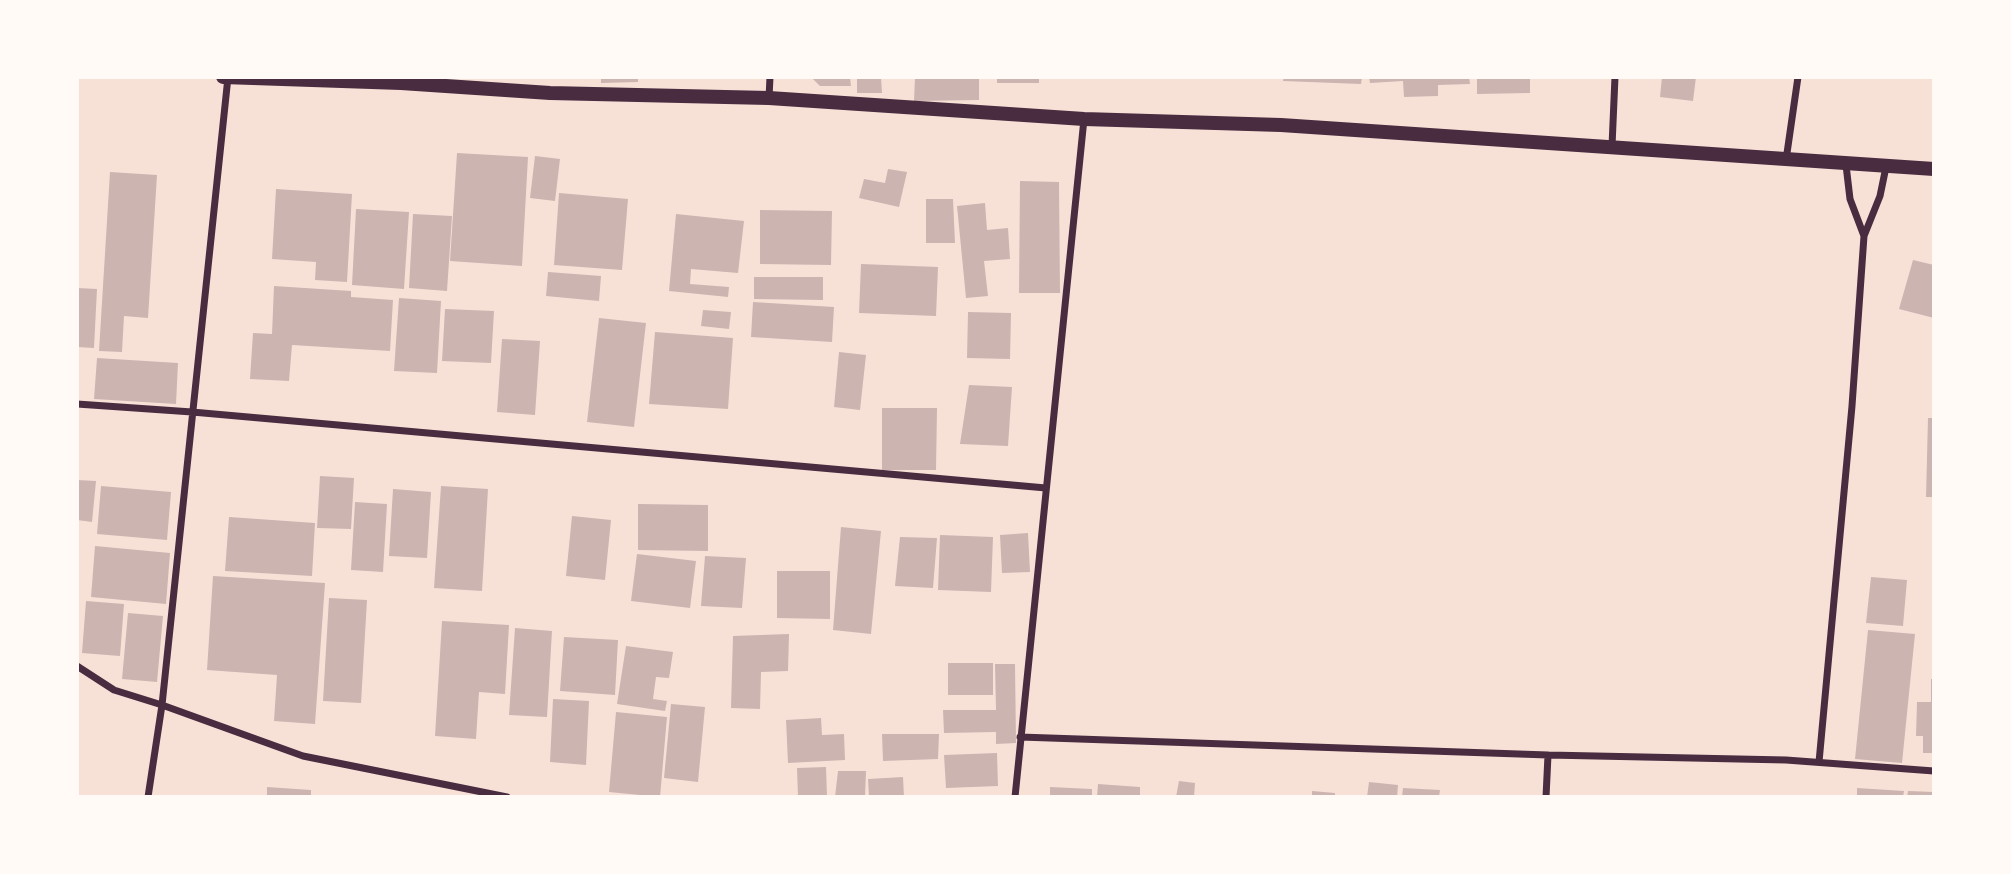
<!DOCTYPE html>
<style>
body{margin:0}
#map{position:relative;width:2011px;height:874px;overflow:hidden;background:#f7e1d7;font-family:Arial,sans-serif}
canvas{display:block}
.frame{position:absolute;inset:0;border:79px solid #fffaf5;pointer-events:none}
</style>
<div id="map">
<canvas width="2011" height="874"></canvas>
<div class="frame"></div>
</div>
<script>
const ctx = document.querySelector('canvas').getContext('2d');
ctx.lineJoin = 'round';
function fill(path, color) {
  ctx.fillStyle = color;
  ctx.fill(path, 'evenodd');
}
function toPath(rows) {
  const path = new Path2D();
  for (const r of rows) {
    path.moveTo(r[0], r[1]);
    for (let i = 2; i < r.length; i += 2) path.lineTo(r[i], r[i + 1]);
  }
  return path;
}
function trace(path, color, width, dash) {
  ctx.strokeStyle = color;
  ctx.lineWidth = width;
  ctx.lineCap = dash ? 'butt' : 'round';
  ctx.setLineDash(dash || []);
  ctx.stroke(path);
}
fill(toPath([
 [601,77,638,77,638,82,601,83],
 [811,77,850,77,851,86,820,86],
 [857,77,881,77,882,93,857,93],
 [915,77,979,77,979,100,914,101],
 [997,77,1039,77,1039,83,997,83],
 [1284,77,1362,77,1361,84,1283,81],
 [1369,77,1469,77,1470,84,1438,85,1438,96,1404,97,1403,81,1370,83],
 [1477,77,1530,77,1530,93,1477,94],
 [1662,77,1696,77,1693,101,1660,97],
 [457,153,528,157,522,266,450,261],
 [535,156,560,159,555,201,530,198],
 [888,169,907,172,899,207,859,198,864,179,885,183],
 [110,172,157,175,148,318,124,316,122,352,99,351],
 [1020,181,1059,182,1060,293,1019,293],
 [276,189,352,194,347,282,315,280,316,262,272,259],
 [559,193,628,199,622,270,554,265],
 [926,199,953,199,955,243,926,243],
 [985,203,987,230,1008,228,1010,259,984,261,988,296,966,298,957,206],
 [356,209,409,212,404,289,352,285],
 [760,210,832,211,831,265,760,264],
 [413,214,452,216,447,291,409,288],
 [676,214,744,221,738,273,691,269,690,284,729,287,728,297,669,291],
 [1913,260,1934,265,1934,318,1899,309],
 [861,264,938,267,936,316,859,313],
 [548,272,601,276,599,301,546,296],
 [754,277,823,277,823,300,754,299],
 [274,286,351,291,351,297,393,300,390,351,292,345,289,381,250,379,253,333,272,334],
 [77,288,97,289,94,348,77,347],
 [399,298,441,301,437,373,394,371],
 [753,302,834,307,832,342,751,337],
 [445,309,494,311,491,363,442,361],
 [703,310,731,312,729,329,701,326],
 [968,312,1011,313,1010,359,967,358],
 [599,318,646,323,634,427,587,422],
 [655,332,733,338,728,409,649,404],
 [502,339,540,341,535,415,497,412],
 [839,352,866,355,860,410,834,407],
 [97,358,178,363,176,404,94,399],
 [969,385,1012,387,1008,446,960,444],
 [882,408,937,408,936,470,882,470],
 [1928,418,1934,418,1934,497,1926,497],
 [320,476,354,478,351,529,317,528],
 [77,480,96,481,92,522,77,520],
 [101,486,171,492,167,540,97,534],
 [441,486,488,489,482,591,434,588],
 [393,489,431,492,427,558,389,556],
 [355,502,387,504,383,572,351,570],
 [638,504,708,505,708,551,638,550],
 [572,516,611,520,605,580,566,576],
 [229,517,315,523,312,576,225,571],
 [841,527,881,531,871,634,833,630],
 [1028,533,1030,572,1002,573,1000,535],
 [940,535,993,537,991,592,938,590],
 [900,537,937,538,933,588,895,586],
 [95,546,170,553,166,604,91,597],
 [637,554,696,561,690,608,631,601],
 [705,556,746,558,742,608,701,606],
 [777,571,830,571,830,619,777,618],
 [213,576,325,583,315,724,274,721,277,675,207,670],
 [1871,577,1907,580,1903,626,1866,623],
 [329,598,367,600,361,703,323,701],
 [86,601,124,604,120,656,82,653],
 [128,613,163,616,157,682,122,679],
 [442,621,509,625,505,694,479,692,476,739,435,736],
 [515,628,552,631,547,717,509,715],
 [1868,630,1915,634,1902,763,1855,759],
 [789,634,788,671,761,672,760,709,731,708,733,636],
 [564,637,618,640,615,695,560,691],
 [626,646,673,652,669,678,656,677,653,699,667,701,665,711,617,704],
 [948,663,993,663,993,695,948,695],
 [995,664,1015,664,1016,743,996,744,996,732,944,733,943,710,996,710],
 [1931,679,1934,679,1934,753,1923,753,1923,736,1916,736,1917,702,1931,702],
 [553,699,589,701,586,765,550,762],
 [671,704,705,707,698,782,664,778],
 [616,712,667,717,660,797,609,792],
 [821,718,822,735,844,734,845,760,788,763,786,720],
 [882,734,939,734,938,759,883,761],
 [997,753,998,786,946,788,944,755],
 [826,767,827,797,798,797,797,768],
 [838,771,866,771,865,797,835,797],
 [903,777,904,797,869,797,868,779],
 [1179,781,1195,783,1194,797,1176,797],
 [1369,782,1398,785,1397,797,1367,797],
 [1098,784,1140,787,1140,797,1097,797],
 [267,787,311,790,311,797,267,797],
 [1050,787,1092,789,1092,797,1050,797],
 [1403,788,1440,790,1439,797,1402,797],
 [1857,788,1904,791,1903,797,1857,797],
 [1312,791,1335,793,1335,797,1312,797],
 [1908,791,1934,792,1934,797,1907,797]
]), '#ccb4b1');
trace(toPath([
 [769,98,770,77],
 [1612,146,1615,77],
 [1786,160,1798,77],
 [1864,236,1880,196,1886,167],
 [77,404,192,412,1046,488],
 [77,666,114,690,162,705,303,756,507,797],
 [1020,737,1548,755,1786,760,1934,771],
 [1819,762,1852,406,1864,236,1850,199,1846,165],
 [148,797,162,705,228,77],
 [1015,797,1084,119],
 [1546,797,1548,755]
]), '#4a2c40', 7);
trace(toPath([
 [223,77,401,83,550,93,769,98,1084,119,1281,125,1934,169]
]), '#4a2c40', 14);
</script>
